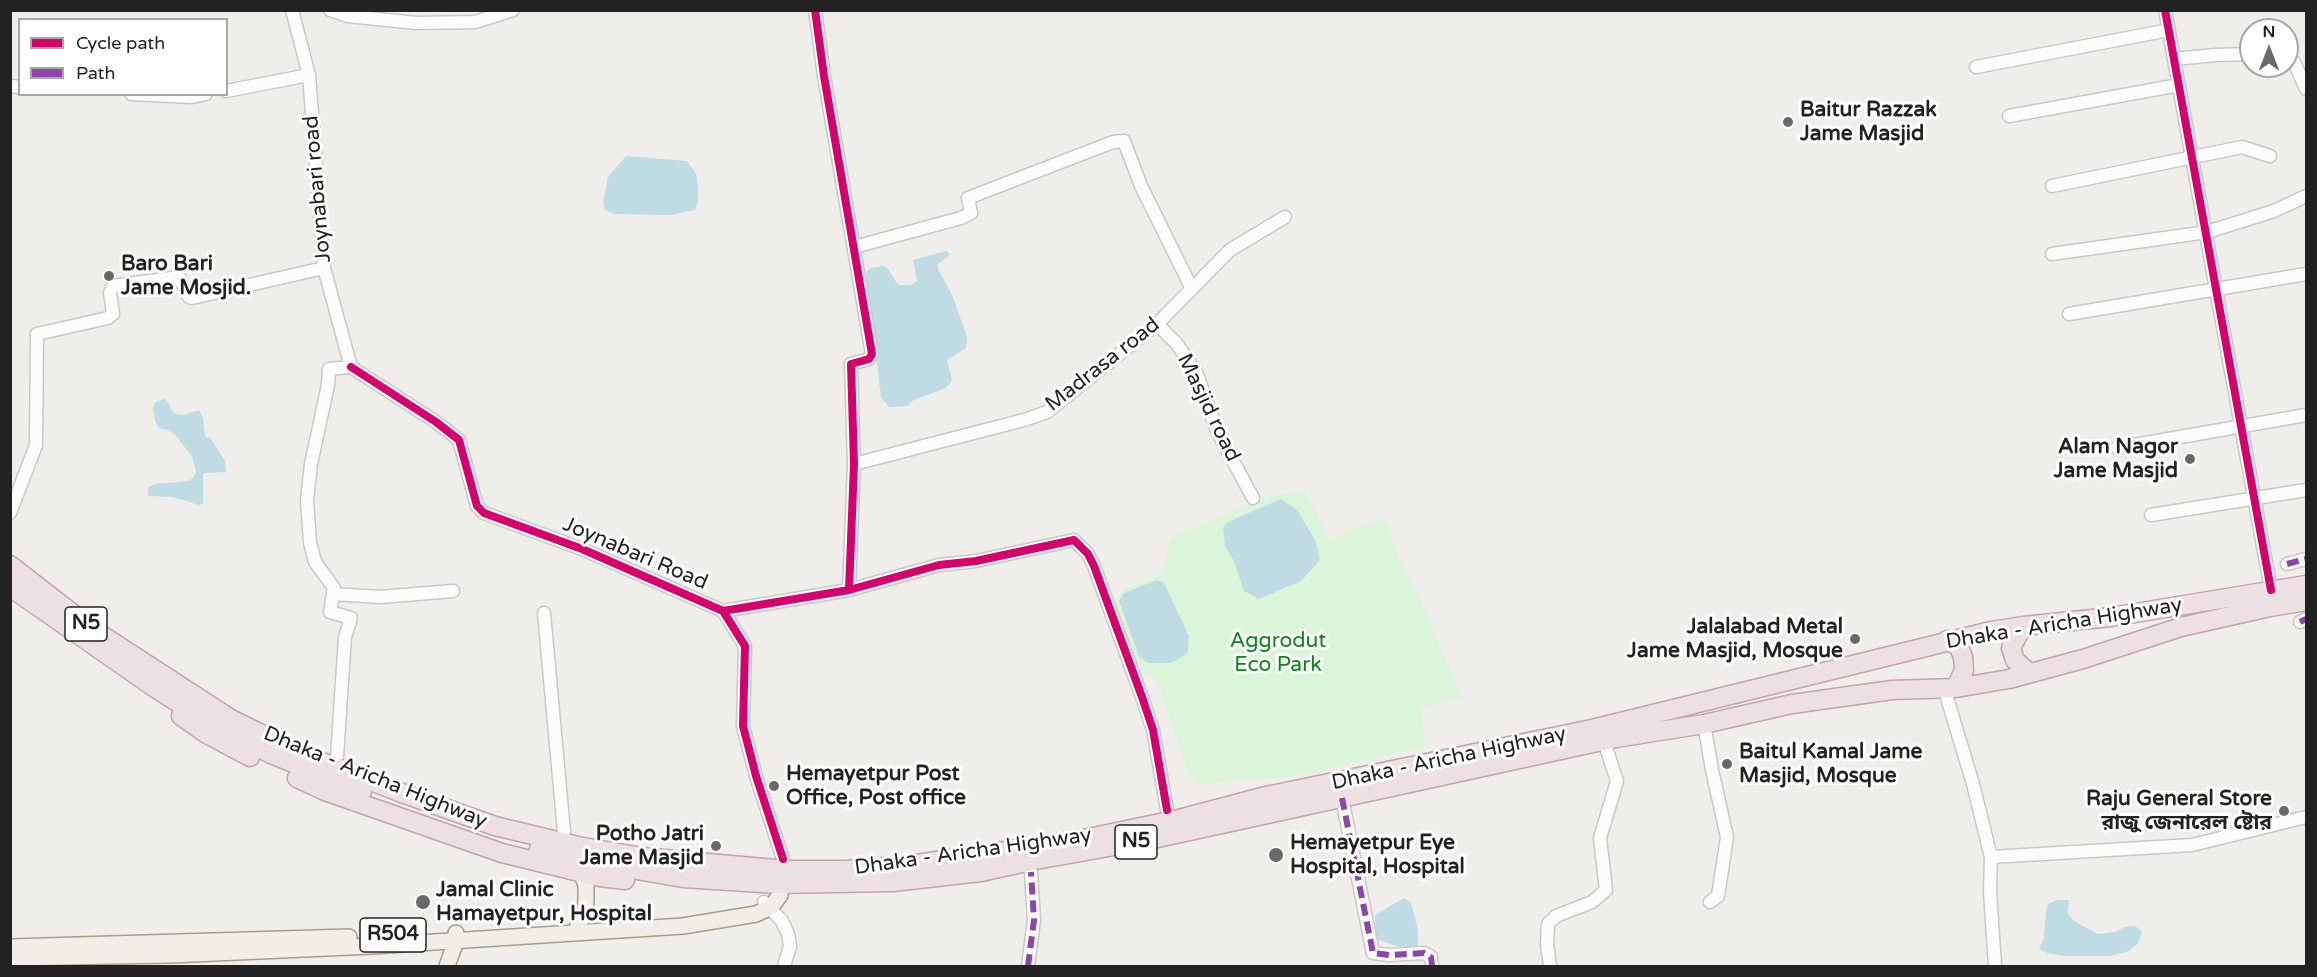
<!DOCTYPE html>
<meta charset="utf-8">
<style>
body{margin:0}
#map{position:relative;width:2317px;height:977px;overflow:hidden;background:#f0eeeb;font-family:"Varela Round",sans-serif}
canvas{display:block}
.frame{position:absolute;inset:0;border:12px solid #222;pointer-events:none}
.legend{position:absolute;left:18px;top:18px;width:210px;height:78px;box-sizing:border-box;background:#fff;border:2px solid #a7a7a7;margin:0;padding:8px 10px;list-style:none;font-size:18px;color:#222}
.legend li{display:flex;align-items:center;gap:12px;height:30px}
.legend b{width:30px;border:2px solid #a7a7a7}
.north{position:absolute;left:2239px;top:18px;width:60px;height:60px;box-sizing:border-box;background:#fff;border:2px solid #a7a7a7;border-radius:50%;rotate:0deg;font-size:16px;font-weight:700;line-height:24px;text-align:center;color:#222}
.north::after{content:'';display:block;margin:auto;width:21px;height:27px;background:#6a6968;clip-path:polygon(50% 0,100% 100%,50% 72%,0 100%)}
</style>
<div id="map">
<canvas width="2317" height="977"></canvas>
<div class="frame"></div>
<ul class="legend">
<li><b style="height:8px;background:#d6006c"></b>Cycle path</li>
<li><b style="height:8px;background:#8e44ad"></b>Path</li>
</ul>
<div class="north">N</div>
</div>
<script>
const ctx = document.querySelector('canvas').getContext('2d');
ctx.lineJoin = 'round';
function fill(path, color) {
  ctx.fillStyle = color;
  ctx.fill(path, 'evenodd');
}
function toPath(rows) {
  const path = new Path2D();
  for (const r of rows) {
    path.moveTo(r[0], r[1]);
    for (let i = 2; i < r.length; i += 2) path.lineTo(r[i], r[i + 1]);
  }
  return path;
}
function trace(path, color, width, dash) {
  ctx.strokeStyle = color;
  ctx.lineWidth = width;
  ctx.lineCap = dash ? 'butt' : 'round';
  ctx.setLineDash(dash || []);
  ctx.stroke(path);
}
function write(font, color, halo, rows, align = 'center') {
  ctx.font = font + ' "Varela Round","Noto Sans Bengali",sans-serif';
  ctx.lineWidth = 6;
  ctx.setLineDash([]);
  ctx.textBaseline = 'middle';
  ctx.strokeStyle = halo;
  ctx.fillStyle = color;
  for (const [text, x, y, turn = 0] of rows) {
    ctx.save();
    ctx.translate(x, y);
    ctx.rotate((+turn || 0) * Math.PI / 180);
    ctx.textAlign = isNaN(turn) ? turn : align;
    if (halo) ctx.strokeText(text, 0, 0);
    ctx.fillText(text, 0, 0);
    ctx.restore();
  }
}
fill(toPath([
 [1298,491,1305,494,1315,509,1330,542,1350,530,1376,521,1383,521,1389,527,1398,557,1419,596,1462,698,1420,707,1426,747,1286,778,1246,779,1197,785,1188,773,1158,684,1138,663,1126,637,1116,603,1119,595,1127,589,1163,573,1169,542,1174,536,1271,496]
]), '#daf5da');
fill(toPath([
 [626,156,687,161,696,174,698,183,698,203,695,210,670,215,614,214,605,210,603,203,608,177],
 [946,251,950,254,938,264,938,269,952,295,967,336,966,348,947,360,952,381,946,388,912,401,908,406,889,407,881,397,866,273,870,268,884,266,888,269,897,283,900,285,912,285,917,281,913,260],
 [164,399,168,402,172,411,177,414,183,415,199,410,203,418,205,436,211,439,225,461,226,472,205,473,203,475,203,503,200,505,172,497,148,496,148,487,155,484,188,481,193,478,196,472,192,456,176,436,171,431,159,428,155,421,153,407,156,402],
 [1281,499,1297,510,1315,540,1320,560,1301,581,1259,599,1244,591,1234,561,1225,546,1223,527,1230,521],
 [1157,580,1164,583,1189,636,1188,652,1182,657,1170,663,1148,663,1139,656,1119,601,1124,593],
 [1404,898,1410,902,1412,906,1418,930,1418,945,1414,947,1399,947,1379,940,1376,935,1375,915],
 [2057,900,2069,900,2068,914,2074,921,2098,934,2115,932,2125,927,2135,926,2142,931,2138,943,2129,951,2110,956,2065,956,2046,953,2039,949,2044,938,2046,911,2048,904]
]), '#bfdbe3');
const minor = toPath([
 [292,10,309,75,324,268,351,367],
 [330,10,348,16,416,23,475,22,513,10],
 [815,10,824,76,872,354,869,359,851,364,854,464,849,590],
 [2165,10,2271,590],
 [2287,57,2294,62,2306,89],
 [2174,59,2216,55,2251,54],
 [1976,67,2169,30],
 [10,86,20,87],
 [226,91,309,75],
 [131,94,192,97,206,94],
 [2009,116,2179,85],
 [2052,186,2242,147,2270,156],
 [854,247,961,218,971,213,968,198,1113,142,1124,141,1141,186,1192,289],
 [2052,254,2207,232,2274,211,2306,196],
 [2069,314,2306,274],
 [1157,324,1177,344,1197,374,1217,431,1253,498],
 [351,367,436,422,459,440,477,506,484,513,582,549,723,611,745,646,743,726,756,776,783,859],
 [2117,448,2306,415],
 [854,464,1024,420,1047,412,1157,324,1230,250,1285,217],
 [10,513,36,445,37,334,108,318,113,314,110,293,113,286,179,277,189,297,192,298,324,268],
 [2151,515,2306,490],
 [2287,564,2306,559],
 [333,594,380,597,453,591],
 [723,611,849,590,939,565,976,561,1074,540,1088,554,1094,566,1142,697,1153,730,1167,810],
 [544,613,564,832],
 [2300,622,2306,619],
 [1944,688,1973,784,1991,857,1990,891,1995,966],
 [1704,724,1712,770,1727,837,1718,896,1710,902],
 [337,756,345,637,351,618,330,612,334,588,315,562,310,542,307,500,311,464,328,385,329,369,351,367],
 [1342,798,1373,953,1389,955,1424,953,1431,957,1432,966],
 [1991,857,2192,845,2306,817],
 [764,902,782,921,788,934,790,946,784,966],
 [1028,966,1034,920,1031,872],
 [1550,966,1547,944,1548,924,1556,916,1592,902,1606,890,1600,838,1617,781,1604,741]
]);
const major = toPath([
 [578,925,585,914,586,900,586,885,581,872],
 [10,947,349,937],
 [10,958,170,955,372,946,683,926,756,914,771,907,780,895],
 [447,966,456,941,456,933]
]);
const highway = toPath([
 [10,565,94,630,231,719,304,755,402,793,495,826,578,846,642,857,786,870,846,870,910,865,1079,840,1179,819,1266,796,1592,729,1991,631,2023,626,2111,617,2306,585],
 [10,587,155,688,194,713,271,754,362,791],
 [2023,626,2011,648,2015,660,2029,673],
 [1947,640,1959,647,1963,657,1964,670,1956,688],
 [181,716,205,733,250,757],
 [297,778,325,791,502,853,600,877,625,880],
 [539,849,585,861,683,878,777,884,893,882,981,872,1036,860,1153,839,1616,738,1704,724,1792,704,1892,690,1956,688,2009,679,2083,659,2181,627,2270,607,2306,601]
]);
trace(minor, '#c9c8c7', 15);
trace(major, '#a79c86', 18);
trace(highway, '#c5a2ac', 21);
trace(minor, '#fdfcfc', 12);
trace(major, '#f3ede7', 15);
trace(highway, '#ece0e2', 18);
trace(toPath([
 [2287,564,2306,559],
 [2300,622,2306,619],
 [1342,798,1373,953,1389,955,1424,953,1431,957,1432,966],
 [1028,966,1034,920,1031,872]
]), '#8e44ad', 6, [12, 6]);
trace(toPath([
 [815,10,824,76,872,354,869,359,851,364,854,464,849,590],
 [2165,10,2271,590],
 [351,367,436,422,459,440,477,506,484,513,582,549,723,611,745,646,743,726,756,776,783,859],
 [723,611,849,590,939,565,976,561,1074,540,1088,554,1094,566,1142,697,1153,730,1167,810]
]), '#d6006c', 8);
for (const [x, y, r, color] of [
 [1788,122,6,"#6a6968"],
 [109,276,6,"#6a6968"],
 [2190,459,6,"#6a6968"],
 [1855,639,6,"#6a6968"],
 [1727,764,6,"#6a6968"],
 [774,786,6,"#6a6968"],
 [2284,811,6,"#6a6968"],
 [716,846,6,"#6a6968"],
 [1276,855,8,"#6a6968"],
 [423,902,8,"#6a6968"]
]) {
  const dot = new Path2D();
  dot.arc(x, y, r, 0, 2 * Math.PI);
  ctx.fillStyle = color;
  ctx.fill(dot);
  trace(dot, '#fff', 2);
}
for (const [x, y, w] of [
 [86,624,42],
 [1136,842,42],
 [393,935,66]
]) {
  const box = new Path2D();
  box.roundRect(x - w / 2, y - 17, w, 34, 4.5);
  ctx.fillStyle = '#fff';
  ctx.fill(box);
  trace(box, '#222', 1.5);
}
write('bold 20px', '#222', null, [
 ["N5",86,624],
 ["N5",1136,842],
 ["R504",393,935]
]);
write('bold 21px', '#222', '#fff', [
 ["Baitur Razzak",1800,110],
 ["Jame Masjid",1800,134],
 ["Baro Bari",121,264],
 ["Jame Mosjid.",121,288],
 ["Alam Nagor",2178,447,"right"],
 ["Jame Masjid",2178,471,"right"],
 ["Jalalabad Metal",1843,627,"right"],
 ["Jame Masjid, Mosque",1843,651,"right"],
 ["Baitul Kamal Jame",1739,752],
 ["Masjid, Mosque",1739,776],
 ["Hemayetpur Post",786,774],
 ["Office, Post office",786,798],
 ["Raju General Store",2272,799,"right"],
 ["রাজু জেনারেল ষ্টোর",2272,823,"right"],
 ["Potho Jatri",704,834,"right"],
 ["Jame Masjid",704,858,"right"],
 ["Hemayetpur Eye",1290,843],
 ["Hospital, Hospital",1290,867],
 ["Jamal Clinic",436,890],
 ["Hamayetpur, Hospital",436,914]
], 'left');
write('21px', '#222', '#fff', [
 ["Joynabari road",318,189,-95],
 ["Madrasa road",1103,365,-38],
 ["Masjid road",1208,408,64],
 ["Joynabari Road",635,554,23],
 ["Dhaka - Aricha Highway",2064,624,-9],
 ["Dhaka - Aricha Highway",1449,759,-12],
 ["Dhaka - Aricha Highway",375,778,22],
 ["Dhaka - Aricha Highway",973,852,-8]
]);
write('21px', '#0c8416', '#fff', [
 ["Aggrodut",1278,641],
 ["Eco Park",1278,665]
]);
</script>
